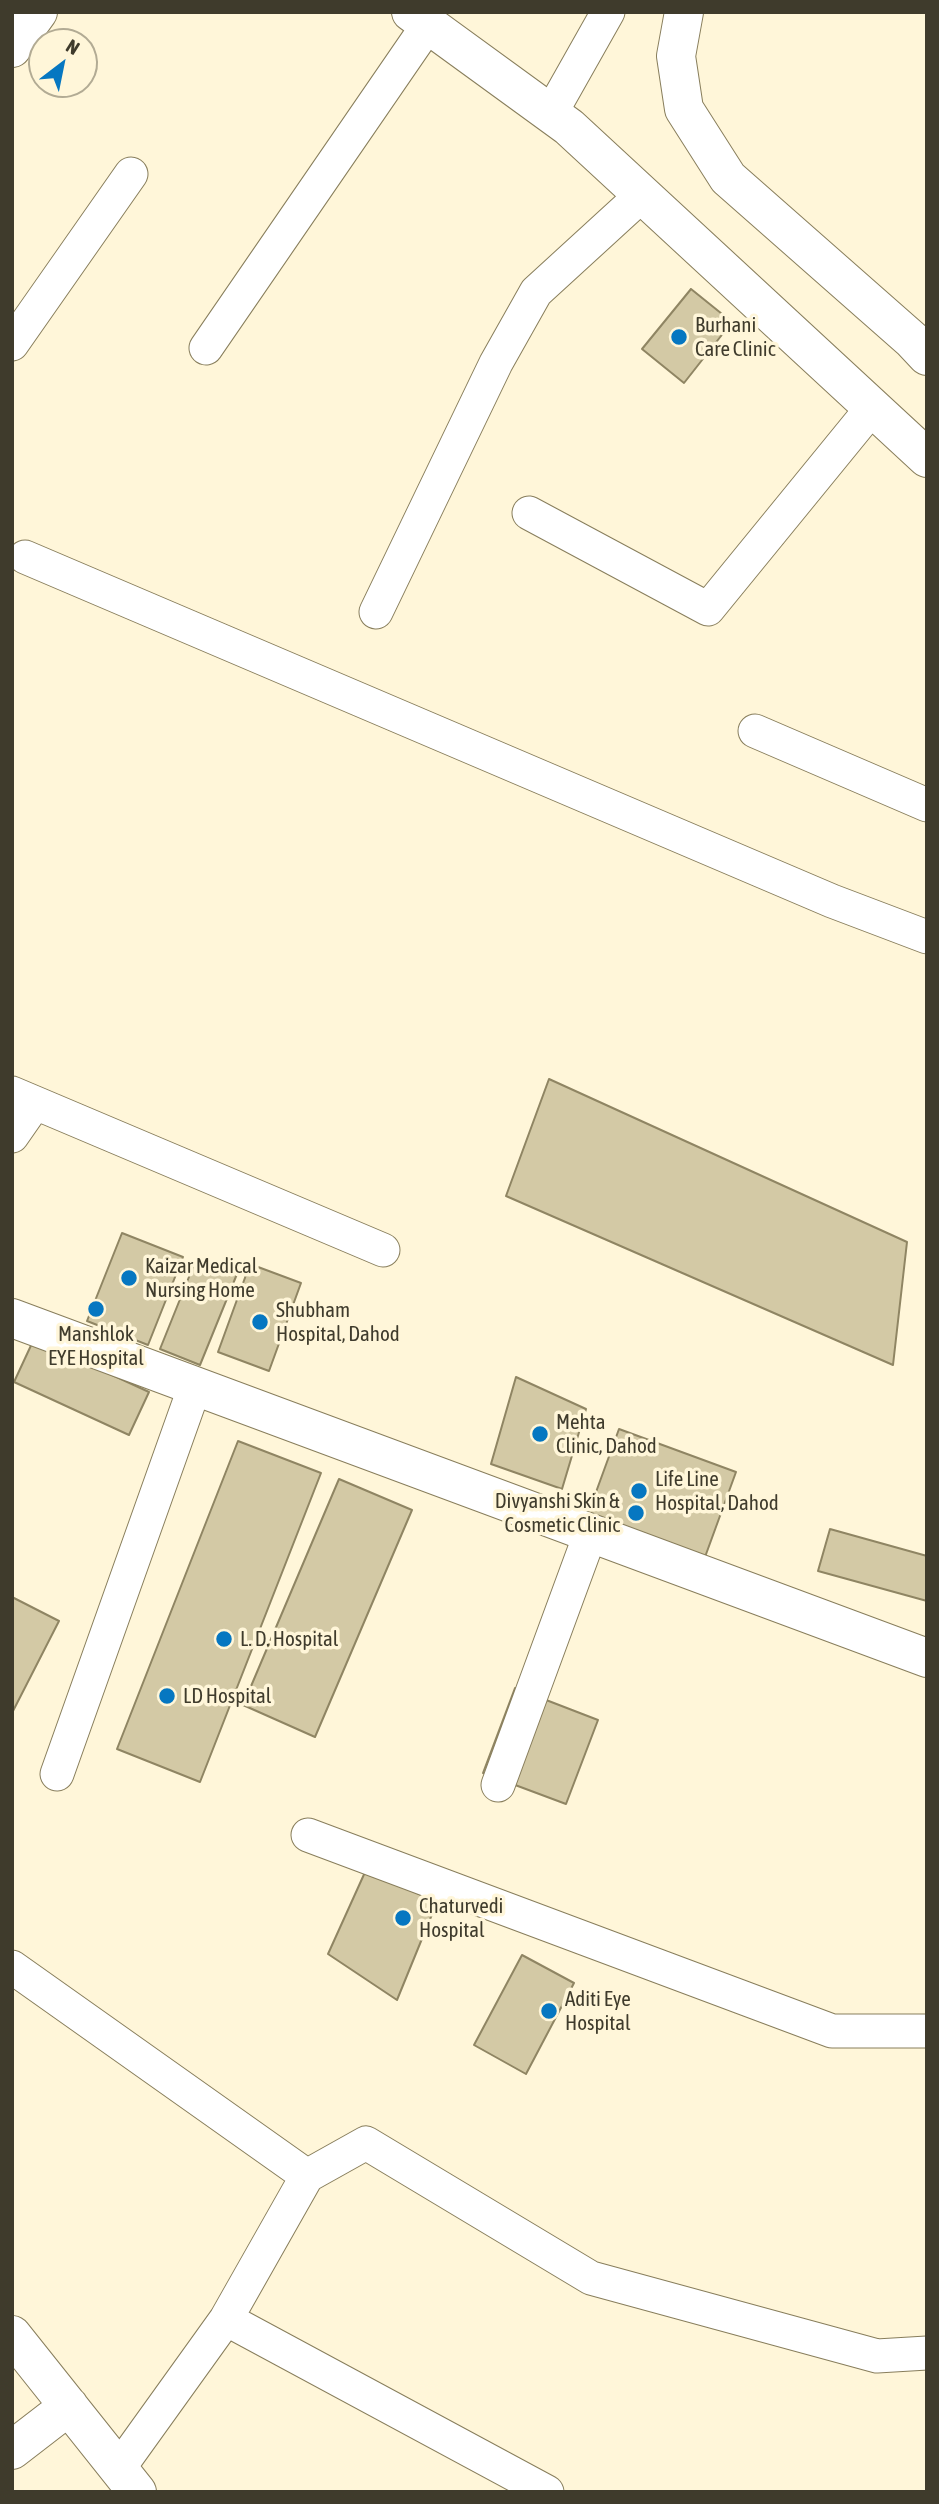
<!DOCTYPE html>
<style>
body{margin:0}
#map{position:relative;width:939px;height:2504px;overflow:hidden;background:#fff6d9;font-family:"Asap Condensed",sans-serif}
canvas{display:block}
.frame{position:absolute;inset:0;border:14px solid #3f3b2c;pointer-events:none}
.north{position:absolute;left:28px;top:28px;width:70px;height:70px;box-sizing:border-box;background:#fff6d9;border:2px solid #b2ab94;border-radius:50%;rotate:32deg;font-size:19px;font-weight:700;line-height:28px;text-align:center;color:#3f3b2c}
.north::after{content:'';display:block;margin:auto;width:24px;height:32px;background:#0677c1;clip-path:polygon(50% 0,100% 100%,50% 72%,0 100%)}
</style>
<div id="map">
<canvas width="939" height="2504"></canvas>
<div class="frame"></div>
<div class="north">N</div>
</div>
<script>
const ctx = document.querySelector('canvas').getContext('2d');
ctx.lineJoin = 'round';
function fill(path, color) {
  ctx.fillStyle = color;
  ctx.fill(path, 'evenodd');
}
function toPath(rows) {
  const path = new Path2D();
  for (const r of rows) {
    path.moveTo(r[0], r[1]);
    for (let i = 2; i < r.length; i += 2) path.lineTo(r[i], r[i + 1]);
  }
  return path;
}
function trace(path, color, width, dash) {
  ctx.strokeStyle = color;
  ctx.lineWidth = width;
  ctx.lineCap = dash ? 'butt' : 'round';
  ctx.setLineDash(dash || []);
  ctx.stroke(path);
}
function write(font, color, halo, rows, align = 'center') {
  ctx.font = font + ' "Asap Condensed",sans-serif';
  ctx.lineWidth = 7;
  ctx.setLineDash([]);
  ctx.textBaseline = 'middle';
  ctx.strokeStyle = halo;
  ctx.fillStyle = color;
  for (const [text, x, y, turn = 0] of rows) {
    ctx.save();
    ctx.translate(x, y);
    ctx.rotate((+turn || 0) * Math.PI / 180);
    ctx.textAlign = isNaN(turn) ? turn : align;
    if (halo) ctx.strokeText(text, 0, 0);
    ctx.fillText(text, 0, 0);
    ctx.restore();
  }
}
const building = toPath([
 [691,289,732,322,684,383,642,349,691,289],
 [549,1079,907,1242,893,1365,506,1196,549,1079],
 [122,1233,183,1257,148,1345,87,1321,122,1233],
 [197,1257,237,1274,200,1365,160,1349,197,1257],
 [250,1264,301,1283,269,1371,218,1352,250,1264],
 [34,1339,149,1392,129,1435,14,1382,34,1339],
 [516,1377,586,1409,562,1489,491,1464,516,1377],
 [619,1429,736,1472,705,1557,588,1514,619,1429],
 [238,1441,321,1473,200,1782,117,1749,238,1441],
 [339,1479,412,1510,315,1737,243,1705,339,1479],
 [830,1529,927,1556,927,1601,818,1571,830,1529],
 [12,1597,59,1621,12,1713,12,1597],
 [515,1688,598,1720,566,1804,483,1773,515,1688],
 [366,1870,437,1902,397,2000,328,1954,366,1870],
 [522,1955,574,1983,526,2074,474,2045,522,1955]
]);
fill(building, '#d3c9a5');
trace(building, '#8f8563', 2);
const street = toPath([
 [551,113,608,12],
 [12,344,131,174],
 [206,348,428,25],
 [529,513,708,609,872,408],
 [25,557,832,901,927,937],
 [376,612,496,363,536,292,642,195],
 [755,731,927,805],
 [12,1093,383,1250],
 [12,1136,35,1103],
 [57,1774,195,1386],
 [498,1785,591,1532],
 [308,1835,832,2031,927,2031],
 [12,1967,307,2176],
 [226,2319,547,2492],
 [119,2468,226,2319,307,2176,366,2143,591,2278,877,2356,927,2353]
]);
const secondary = toPath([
 [411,12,569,127,927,458],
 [12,48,38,12],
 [12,1318,927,1658],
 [12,2335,137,2492],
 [12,2450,69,2406]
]);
const primary = toPath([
 [684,12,676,56,684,109,728,178,912,340,927,356]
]);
trace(street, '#887e5c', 35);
trace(secondary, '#887e5c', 40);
trace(primary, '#887e5c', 40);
trace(street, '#fff', 33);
trace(secondary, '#fff', 38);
trace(primary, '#fff', 38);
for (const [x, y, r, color] of [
 [679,337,9,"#0677c1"],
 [129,1278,9,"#0677c1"],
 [96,1309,9,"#0677c1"],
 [260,1322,9,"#0677c1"],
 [540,1434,9,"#0677c1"],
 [639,1491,9,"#0677c1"],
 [636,1513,9,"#0677c1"],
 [224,1639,9,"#0677c1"],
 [167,1696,9,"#0677c1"],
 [403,1918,9,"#0677c1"],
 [549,2011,9,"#0677c1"]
]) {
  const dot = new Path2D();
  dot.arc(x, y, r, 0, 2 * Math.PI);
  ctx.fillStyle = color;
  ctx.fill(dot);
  trace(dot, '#fff6d9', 2.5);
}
write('21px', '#3f3b2c', '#fff6d9', [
 ["Burhani",695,325],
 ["Care Clinic",695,349],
 ["Kaizar Medical",145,1266],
 ["Nursing Home",145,1290],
 ["Shubham",276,1310],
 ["Hospital, Dahod",276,1334],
 ["Manshlok",96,1334,"center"],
 ["EYE Hospital",96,1358,"center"],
 ["Mehta",556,1422],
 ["Clinic, Dahod",556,1446],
 ["Life Line",655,1479],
 ["Hospital, Dahod",655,1503],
 ["Divyanshi Skin &",620,1501,"right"],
 ["Cosmetic Clinic",620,1525,"right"],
 ["L. D. Hospital",240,1639],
 ["LD Hospital",183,1696],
 ["Chaturvedi",419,1906],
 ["Hospital",419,1930],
 ["Aditi Eye",565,1999],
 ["Hospital",565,2023]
], 'left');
</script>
